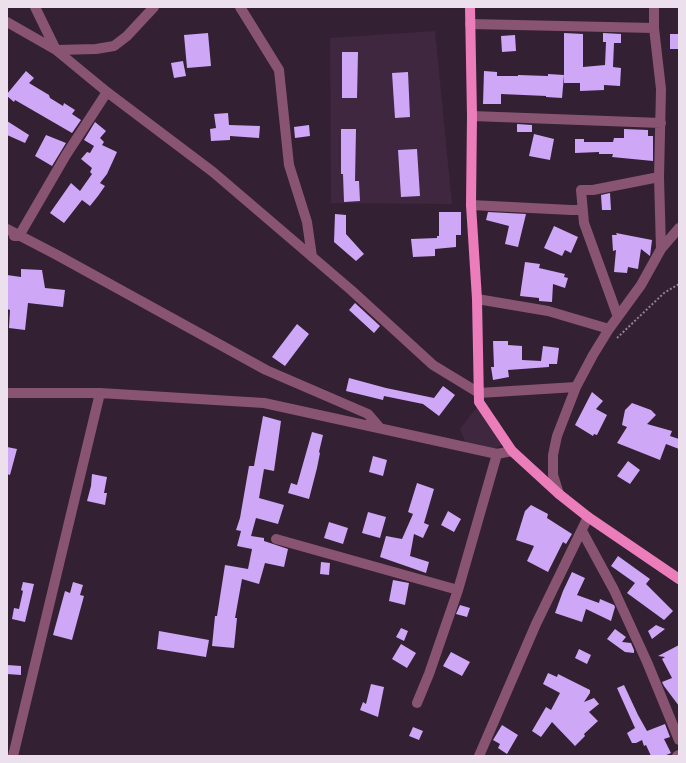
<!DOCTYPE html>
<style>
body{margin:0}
#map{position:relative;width:686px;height:763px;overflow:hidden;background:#332033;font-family:Barlow,sans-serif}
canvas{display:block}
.frame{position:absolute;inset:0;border:8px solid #ede0ed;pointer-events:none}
</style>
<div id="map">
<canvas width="686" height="763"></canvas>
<div class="frame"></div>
</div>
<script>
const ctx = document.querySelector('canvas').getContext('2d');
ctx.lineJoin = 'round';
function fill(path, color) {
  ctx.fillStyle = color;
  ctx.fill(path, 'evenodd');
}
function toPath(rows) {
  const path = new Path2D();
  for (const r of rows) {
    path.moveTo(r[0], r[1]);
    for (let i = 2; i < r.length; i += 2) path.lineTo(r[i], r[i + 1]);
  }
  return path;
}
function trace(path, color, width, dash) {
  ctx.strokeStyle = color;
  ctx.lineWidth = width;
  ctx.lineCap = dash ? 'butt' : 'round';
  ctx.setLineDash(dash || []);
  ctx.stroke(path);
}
fill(toPath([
 [435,31,452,204,331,203,330,38],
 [477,407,486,408,500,422,504,444,487,453,469,451,460,429]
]), '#3f273f');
fill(toPath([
 [208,33,211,66,187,68,184,35],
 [564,33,583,34,583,67,605,65,606,42,603,42,603,33,621,34,621,43,614,43,613,67,621,68,620,86,604,85,604,90,580,91,580,83,564,83],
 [670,34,679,34,679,49,670,49],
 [515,35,516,51,502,52,501,36],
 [342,52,358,52,357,98,342,98],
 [183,61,186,76,174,78,171,63],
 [26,71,34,78,29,83,49,95,50,98,63,106,64,103,75,110,72,114,81,120,72,133,15,100,14,102,7,96,7,94],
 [484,71,497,72,497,76,518,76,518,75,548,76,548,74,564,75,562,98,546,97,546,96,501,94,501,104,483,104],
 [408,72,410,117,395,118,392,73],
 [228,113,229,125,260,126,259,138,230,136,230,140,211,141,210,129,216,128,214,114],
 [7,121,29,135,25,143,7,135],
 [95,122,106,131,100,138,104,142,102,145,117,152,107,174,100,183,105,186,98,196,90,206,82,200,64,223,50,213,71,183,80,191,92,174,90,172,92,168,81,159,87,152,90,153,94,146,84,140],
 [517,124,532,125,532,132,517,132],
 [309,125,310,136,295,138,294,127],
 [341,129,356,129,355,181,359,181,360,201,344,202,343,174,341,174],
 [624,129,648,130,648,136,653,136,653,161,612,157,613,154,599,154,599,152,575,153,575,139,584,139,584,142,613,142,614,138,624,138],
 [534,134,554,139,550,160,529,156],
 [46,135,66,143,52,166,35,156],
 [417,149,420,196,401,197,398,150],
 [610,193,611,210,602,210,601,195],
 [439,212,461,212,461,235,456,235,456,247,435,249,435,256,413,257,411,239,437,238,437,236,439,236],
 [488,212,526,214,518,247,505,244,509,226,486,220],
 [335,214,346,215,346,234,364,254,356,261,334,242],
 [554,226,578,237,571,253,565,250,562,256,544,248],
 [616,233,652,240,650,256,641,249,638,269,628,267,627,273,614,272,616,250,613,251,612,235,617,235],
 [525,262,540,264,539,268,565,274,564,277,568,278,565,288,553,284,552,302,539,301,539,298,520,296],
 [21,269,42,270,45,288,65,290,63,307,28,303,25,330,9,328,10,310,7,309,7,275,21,277],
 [355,303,380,326,374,333,349,310],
 [297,324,309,334,285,366,272,357],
 [493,341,508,341,508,345,522,346,522,360,541,361,543,346,559,348,557,364,549,364,549,367,508,370,509,377,493,380,491,367,494,367],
 [349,378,386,388,434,398,443,386,455,395,439,416,423,404,384,396,383,400,346,391],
 [592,392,603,401,596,409,607,415,597,435,594,434,593,436,575,425],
 [632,403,651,410,656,415,647,424,672,431,670,436,679,439,679,449,666,444,660,460,617,443,627,427,622,425,625,410],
 [263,416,281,421,274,471,264,469,259,498,284,505,278,524,256,518,251,536,264,538,264,541,288,549,284,567,265,563,259,584,242,579,235,618,237,618,234,648,212,646,215,616,217,616,225,565,248,569,252,549,237,546,241,531,236,530,240,518,249,466,254,466],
 [312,432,323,435,319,452,320,453,317,468,309,499,288,493,291,483,297,485],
 [7,447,17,449,10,475,7,474],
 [373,456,387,460,383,476,369,472],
 [628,461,640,470,630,484,617,476],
 [92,474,107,477,104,493,107,493,105,505,87,501,91,486],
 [417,483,434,489,424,523,429,525,423,538,414,534,410,556,429,562,426,573,380,557,386,536,402,539,413,514,408,512],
 [531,505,548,514,547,518,572,534,566,544,563,542,548,572,527,561,534,546,516,540,525,511],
 [448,511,461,519,454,532,441,525],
 [368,512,386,517,380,538,362,533],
 [329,522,348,528,343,544,324,538],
 [618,556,650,579,646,584,673,611,664,620,627,593,635,583,611,566],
 [321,562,330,563,329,575,320,574],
 [572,572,585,578,577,595,599,603,600,599,614,605,615,607,611,621,586,609,582,622,555,613,563,591],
 [393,580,409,583,405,605,389,601],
 [23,582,34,584,25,622,12,619,14,608,19,609,23,591,21,590],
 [73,582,83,585,80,595,84,596,72,640,53,635,65,591,70,593],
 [460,605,470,608,467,617,456,614],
 [656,625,665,629,652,639,648,631],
 [401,628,408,631,404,641,396,637],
 [615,629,626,637,622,642,631,643,634,650,634,653,625,652,607,639],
 [159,631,209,640,206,657,157,649],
 [401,644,416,653,407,668,392,659],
 [679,645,679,706,664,686,662,682,672,678,662,659,665,657,658,656],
 [579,649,591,655,587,664,575,658],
 [451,652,470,662,462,676,443,666],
 [7,665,21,666,21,675,7,674],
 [548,673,557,677,558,674,590,690,590,693,584,702,594,698,599,704,589,712,598,721,584,734,585,736,575,746,552,722,541,737,532,731,546,707,551,710,560,693,543,684],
 [371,684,384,687,378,717,360,710,363,702,366,704],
 [624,685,638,715,647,731,665,724,670,737,664,739,671,753,664,756,651,756,646,745,644,746,642,740,636,743,632,743,627,733,635,728,617,688],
 [502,725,518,735,507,754,498,748,500,744,493,740],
 [413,727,423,731,419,740,409,736]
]), '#cea7f7');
trace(toPath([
 [617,338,664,293,679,284]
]), '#928292', 2, [2, 2]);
trace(toPath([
 [35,7,56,50,96,49,114,46,127,36,154,7],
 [240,7,279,70,289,165,307,222,312,257],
 [654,7,654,28,661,89,659,177,661,249],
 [7,22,56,50,107,92,213,172,351,290,433,365,479,393,576,387],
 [470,24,654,28],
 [472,116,661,123],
 [471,205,571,210,582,210],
 [7,229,57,255,266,370,368,414,380,428],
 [14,236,19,236,66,155,107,92],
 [477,299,548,311,609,329],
 [618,317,584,223,581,190,593,190,659,177],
 [7,393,100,393,264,403,497,454,512,451],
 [559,494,553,475,553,455,557,436,576,387,593,355,609,329,641,285,661,249,679,228],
 [582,531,614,590,647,662,679,740],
 [276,539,458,590],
 [417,703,429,674,458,590,497,454],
 [13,756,100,393],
 [479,756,536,624,588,517],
 [677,756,679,755]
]), '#895471', 10);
trace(toPath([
 [470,7,472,116,471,205,477,299,479,402,512,451,559,494,588,517,679,579]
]), '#ea7dba', 10);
</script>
